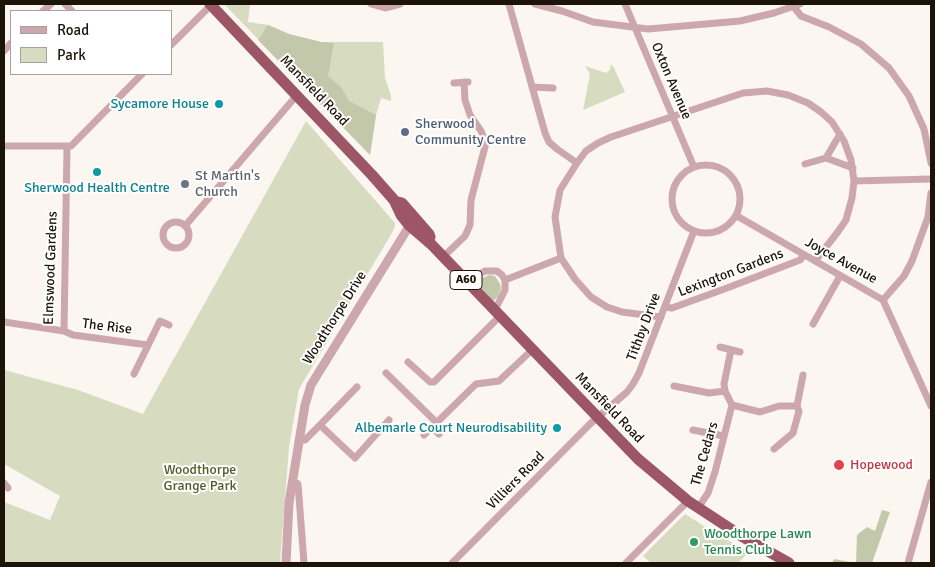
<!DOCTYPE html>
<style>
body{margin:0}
#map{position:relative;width:935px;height:567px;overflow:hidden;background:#fcf6f0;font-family:Signika,sans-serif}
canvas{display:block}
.frame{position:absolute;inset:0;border:5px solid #1d1409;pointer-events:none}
.legend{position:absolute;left:10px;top:10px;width:162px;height:65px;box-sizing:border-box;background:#fff;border:1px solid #a5a19d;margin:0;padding:6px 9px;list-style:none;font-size:15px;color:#1d1409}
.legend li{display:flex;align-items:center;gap:10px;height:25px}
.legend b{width:25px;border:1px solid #a5a19d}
</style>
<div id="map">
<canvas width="935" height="567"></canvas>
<div class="frame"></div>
<ul class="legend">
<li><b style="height:6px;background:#cda7ae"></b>Road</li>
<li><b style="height:14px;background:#d7dbc0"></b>Park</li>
</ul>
</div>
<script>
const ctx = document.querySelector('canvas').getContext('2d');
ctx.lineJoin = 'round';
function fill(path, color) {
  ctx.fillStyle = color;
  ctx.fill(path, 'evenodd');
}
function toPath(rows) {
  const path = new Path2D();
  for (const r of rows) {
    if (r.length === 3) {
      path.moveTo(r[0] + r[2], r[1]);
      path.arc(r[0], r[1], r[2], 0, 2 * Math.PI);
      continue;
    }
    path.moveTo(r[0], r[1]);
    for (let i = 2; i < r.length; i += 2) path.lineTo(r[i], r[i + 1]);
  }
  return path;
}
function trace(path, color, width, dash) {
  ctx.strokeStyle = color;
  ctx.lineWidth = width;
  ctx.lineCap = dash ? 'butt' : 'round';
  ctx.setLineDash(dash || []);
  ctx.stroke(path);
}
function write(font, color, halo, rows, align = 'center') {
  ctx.font = font + ' Signika,sans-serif';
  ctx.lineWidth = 4;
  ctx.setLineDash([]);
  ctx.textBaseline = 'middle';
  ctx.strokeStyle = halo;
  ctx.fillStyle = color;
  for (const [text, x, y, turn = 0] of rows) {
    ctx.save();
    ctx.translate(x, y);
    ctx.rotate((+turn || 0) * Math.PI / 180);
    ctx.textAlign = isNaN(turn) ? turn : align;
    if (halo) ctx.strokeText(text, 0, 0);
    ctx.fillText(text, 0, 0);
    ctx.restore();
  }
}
fill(toPath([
 [224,4,250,4,248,22,268,25,289,34,321,42,383,42,385,78,391,96,391,101,381,98,376,115,370,155],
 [611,64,614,68,625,92,583,110,590,74,585,66,606,73,610,70],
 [306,121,395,223,395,226,392,233,299,389,289,447,280,563,4,563,4,502,50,520,60,496,4,464,4,370,78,390,143,414],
 [685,514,715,533,749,552,738,563,651,563,643,556]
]), '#d7dbc0');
fill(toPath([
 [268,25,289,34,321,42,334,43,328,76,341,87,349,101,376,115,370,155,258,40],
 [489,275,495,276,500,284,501,288,498,297,493,301,475,281],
 [882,510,890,512,872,563,832,563,834,559,856,563,857,535,867,527,875,531]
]), '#c4c8ab');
trace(toPath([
 [65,4,72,11],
 [371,4,385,8,400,4],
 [509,4,545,133,549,142,557,149,577,163],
 [535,4,562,11,593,22,648,29,740,21,774,13,800,4],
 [625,4,694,167],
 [794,7,801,16,829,27,861,44,889,68,909,96,924,129,931,163],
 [43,11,51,4],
 [171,45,211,5],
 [4,51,11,43],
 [454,83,468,82],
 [532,87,553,88],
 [4,146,71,146,142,74],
 [826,158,840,134],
 [805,164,826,158,853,168],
 [706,199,34],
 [854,181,931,179],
 [737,216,883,300,931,406],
 [176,235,13],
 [185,226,297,95],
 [443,257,465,236,470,225,471,200,486,143,481,131,470,115,465,100,464,82],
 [505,280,561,258],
 [466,281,485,271,497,271,502,275,505,280,505,290,498,304,493,309],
 [883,300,904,276,912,261,928,217,931,193],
 [665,307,672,308,727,288,800,260,804,255],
 [661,317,622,312,607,307,591,297,575,279,561,258,555,217,560,190,577,163,586,151,598,143,611,137,743,93,767,91,788,95,808,103,821,112,832,122,844,141,851,160,854,181,852,198,846,220,837,233,815,261],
 [4,322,64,331,73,335,148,345],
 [813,324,840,276],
 [64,331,67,147],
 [720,347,740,352],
 [408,362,430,382,434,382,500,316],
 [386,373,436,422],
 [134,374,160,321,169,325],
 [674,386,709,393,725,391],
 [732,405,760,412,779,406,797,406,803,375],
 [320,425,357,387],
 [432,427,439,434],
 [693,430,724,436],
 [424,435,476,384,499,381,533,349],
 [300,440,305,440,320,425,355,458,389,420],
 [774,449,793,433,799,411,797,406],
 [292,481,298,484,304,563],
 [4,483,8,488],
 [698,508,708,493,715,472,732,405,725,391,724,384,731,350],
 [452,563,591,423,627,392,633,384,639,373,694,231],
 [626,563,688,501],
 [908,563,931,482]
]), '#cda7ae', 7);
trace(toPath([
 [286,563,289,503,305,405,311,385,413,220]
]), '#cda7ae', 9);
trace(toPath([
 [210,4,372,175,394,200,401,215,409,225,431,244,638,459,688,501,743,537,789,563],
 [398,202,402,203,429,234,430,237]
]), '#9c5666', 11);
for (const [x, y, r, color] of [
 [219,104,5,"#0f9aa8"],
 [405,132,5,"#5c6f8a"],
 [97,172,5,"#0f9aa8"],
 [185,184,5,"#6b7280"],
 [557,428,5,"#0f9aa8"],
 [839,465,6,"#e0444e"],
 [694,542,5,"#2e9e5b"]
]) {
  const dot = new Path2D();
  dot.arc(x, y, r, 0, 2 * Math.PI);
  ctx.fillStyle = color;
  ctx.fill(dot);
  trace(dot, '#fff', 2);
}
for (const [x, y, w] of [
 [466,280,32]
]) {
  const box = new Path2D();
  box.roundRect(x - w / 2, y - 9.5, w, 19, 4);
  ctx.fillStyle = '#fff';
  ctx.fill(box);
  trace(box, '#1d1409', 1);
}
write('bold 12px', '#1d1409', null, [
 ["A60",466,280]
]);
write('14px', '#1d1409', '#fff', [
 ["Oxton Avenue",671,81,67],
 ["Mansfield Road",314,91,46],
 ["Joyce Avenue",841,261,29],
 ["Elmswood Gardens",51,268,-88],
 ["Lexington Gardens",731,273,-21],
 ["Woodthorpe Drive",335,318,-58],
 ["The Rise",107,327,7],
 ["Tithby Drive",644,327,-69],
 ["Mansfield Road",609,408,46],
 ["The Cedars",705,454,-74],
 ["Villiers Road",516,481,-45]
]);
write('14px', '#0d838f', '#fff', [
 ["Sycamore House",209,104],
 ["Sherwood Health Centre",97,188,"center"],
 ["Albemarle Court Neurodisability",547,428]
], 'right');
write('14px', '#4e5e75', '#fff', [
 ["Sherwood",415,124],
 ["Community Centre",415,140]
], 'left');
write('14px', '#5b616d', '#fff', [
 ["St Martin's",195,176],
 ["Church",195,192]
], 'left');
write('14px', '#be3a42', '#fff', [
 ["Hopewood",850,465]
], 'left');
write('14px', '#545928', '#fff', [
 ["Woodthorpe",200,470],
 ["Grange Park",200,486]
]);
write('14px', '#27864d', '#fff', [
 ["Woodthorpe Lawn",704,534],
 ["Tennis Club",704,550]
], 'left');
</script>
